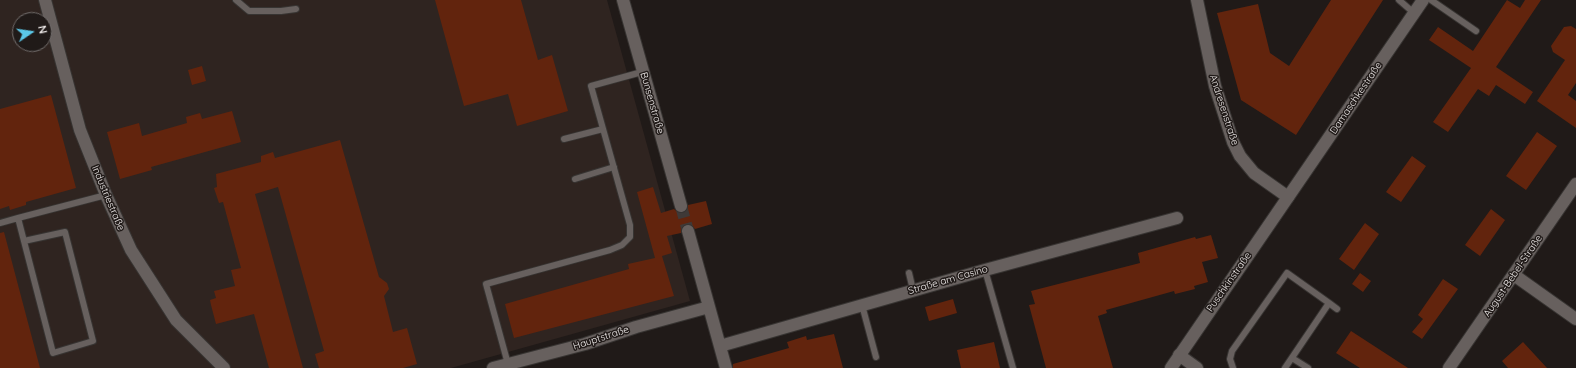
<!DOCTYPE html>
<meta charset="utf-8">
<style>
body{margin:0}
#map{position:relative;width:1576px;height:368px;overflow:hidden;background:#201a18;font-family:Quicksand,sans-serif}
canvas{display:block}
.north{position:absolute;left:12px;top:12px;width:40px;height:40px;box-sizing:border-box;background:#201a18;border:1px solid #726d6c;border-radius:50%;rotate:77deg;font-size:11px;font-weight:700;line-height:16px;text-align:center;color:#eeeae9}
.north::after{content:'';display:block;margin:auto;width:14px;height:18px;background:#5bc7e7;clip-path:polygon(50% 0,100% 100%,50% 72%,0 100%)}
</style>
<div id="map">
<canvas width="1576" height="368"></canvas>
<div class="north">N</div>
</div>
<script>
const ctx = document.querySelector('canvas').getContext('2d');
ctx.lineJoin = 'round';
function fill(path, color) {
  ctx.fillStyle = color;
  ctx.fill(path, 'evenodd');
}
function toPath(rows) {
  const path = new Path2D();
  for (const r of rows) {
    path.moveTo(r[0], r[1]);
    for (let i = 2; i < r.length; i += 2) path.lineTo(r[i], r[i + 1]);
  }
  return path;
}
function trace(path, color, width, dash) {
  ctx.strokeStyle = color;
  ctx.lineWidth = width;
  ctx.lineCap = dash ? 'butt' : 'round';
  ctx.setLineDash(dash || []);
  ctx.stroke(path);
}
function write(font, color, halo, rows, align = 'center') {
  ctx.font = font + ' Quicksand,sans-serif';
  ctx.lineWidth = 3;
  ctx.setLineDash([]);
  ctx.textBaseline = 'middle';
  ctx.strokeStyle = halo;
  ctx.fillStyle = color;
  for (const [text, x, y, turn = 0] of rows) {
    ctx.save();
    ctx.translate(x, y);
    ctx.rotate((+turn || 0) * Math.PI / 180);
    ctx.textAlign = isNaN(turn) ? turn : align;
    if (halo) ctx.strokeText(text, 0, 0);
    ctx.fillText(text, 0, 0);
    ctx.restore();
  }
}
fill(toPath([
 [0,0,607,0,690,301,451,368,0,368],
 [20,20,44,20,44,44,20,44]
]), '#2f2420');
fill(toPath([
 [435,0,521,0,538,60,552,55,568,111,517,126,508,94,464,106],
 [1331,0,1383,0,1296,135,1241,100,1217,13,1258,4,1270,53,1289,66],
 [1507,0,1520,8,1525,0,1541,0,1496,67,1533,92,1525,104,1496,85,1489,96,1478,89,1448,132,1433,122,1471,68,1429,40,1438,27,1473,51],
 [1571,26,1576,29,1576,83,1568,95,1576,101,1576,128,1537,101,1565,60,1553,52,1551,46,1564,27],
 [202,66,206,81,192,85,188,70],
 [51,95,76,188,26,202,26,205,10,210,9,206,0,209,0,109],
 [232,111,241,142,151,167,152,170,120,179,107,132,139,123,142,136,187,123,186,117,200,113,202,119],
 [1537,132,1557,146,1526,190,1506,176],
 [340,140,379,277,387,283,389,289,384,296,393,332,407,328,417,364,403,368,319,368,315,354,324,351,278,187,255,194,303,368,269,368,254,314,216,324,211,305,210,300,216,298,214,291,235,286,231,270,241,268,223,202,219,203,214,188,217,187,216,174,261,162,261,156,273,152,275,158],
 [1412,156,1426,166,1401,202,1386,192],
 [653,187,661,213,674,209,679,213,683,213,687,211,688,205,706,201,712,224,695,229,690,224,686,224,682,226,681,233,667,236,672,253,662,256,674,296,514,338,505,304,629,269,628,264,655,258,637,192],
 [1491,209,1505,220,1480,256,1465,245],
 [1365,223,1379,234,1354,270,1339,259],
 [4,232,40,368,0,368,0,233],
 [1211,235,1218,258,1202,262,1208,282,1194,286,1195,289,1175,294,1174,291,1106,310,1107,313,1098,316,1113,368,1046,368,1029,305,1035,304,1031,291,1140,263,1138,253,1195,237,1196,239],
 [1360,273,1371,281,1363,292,1352,284],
 [1443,279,1458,289,1422,339,1412,332,1423,319,1418,315],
 [953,299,957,313,929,321,925,307],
 [1351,331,1408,368,1360,368,1336,353],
 [834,334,843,368,733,368,733,364,789,348,787,342,806,336,807,340],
 [994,342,1000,368,961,368,957,350],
 [1523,342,1547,368,1508,368,1502,361]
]), '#62240d');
trace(toPath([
 [681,206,688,231]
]), '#3f3937', 12, [12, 6]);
const service = toPath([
 [236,0,249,11,281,11,296,9],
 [1399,0,1414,13],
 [1431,0,1476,31],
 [564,139,603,129],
 [575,179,614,167],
 [0,223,18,218],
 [24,241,65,232,93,341,53,353,18,218,106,195],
 [985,270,1013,368],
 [909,273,913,290],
 [1329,303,1337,309],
 [862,305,876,357],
 [1292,358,1308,368],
 [508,364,486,284,610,250,622,245,630,237,630,225,591,86,642,72],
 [1233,368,1230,359,1232,351,1287,273,1329,303,1285,368]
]);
const minor = toPath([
 [45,0,80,130,106,195,131,250,176,320,224,368],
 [623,0,681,206],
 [1197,0,1215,86,1233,142,1240,156,1254,173,1288,197],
 [688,231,726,368],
 [1514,275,1576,319],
 [720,346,985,270,1177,218],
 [1179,355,1197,368],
 [493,368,585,344,636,327,709,307],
 [1449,368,1576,184]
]);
const tertiary = toPath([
 [1171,368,1423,0]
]);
trace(service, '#373432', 8);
trace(minor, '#373432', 14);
trace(tertiary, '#373432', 14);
trace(service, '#67605e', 6);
trace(minor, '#67605e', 12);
trace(tertiary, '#67605e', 12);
write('10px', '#eeeae9', '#201a18', [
 ["Damaschkestraße",1356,98,-56],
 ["Bunsenstraße",652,103,74],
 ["Andresenstraße",1224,110,72],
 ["Industriestraße",108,198,67],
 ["August-Bebel-Straße",1513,276,-56],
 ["Straße am Casino",948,280,-16],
 ["Puschkinstraße",1229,282,-55],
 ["Hauptstraße",601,338,-18]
]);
</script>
